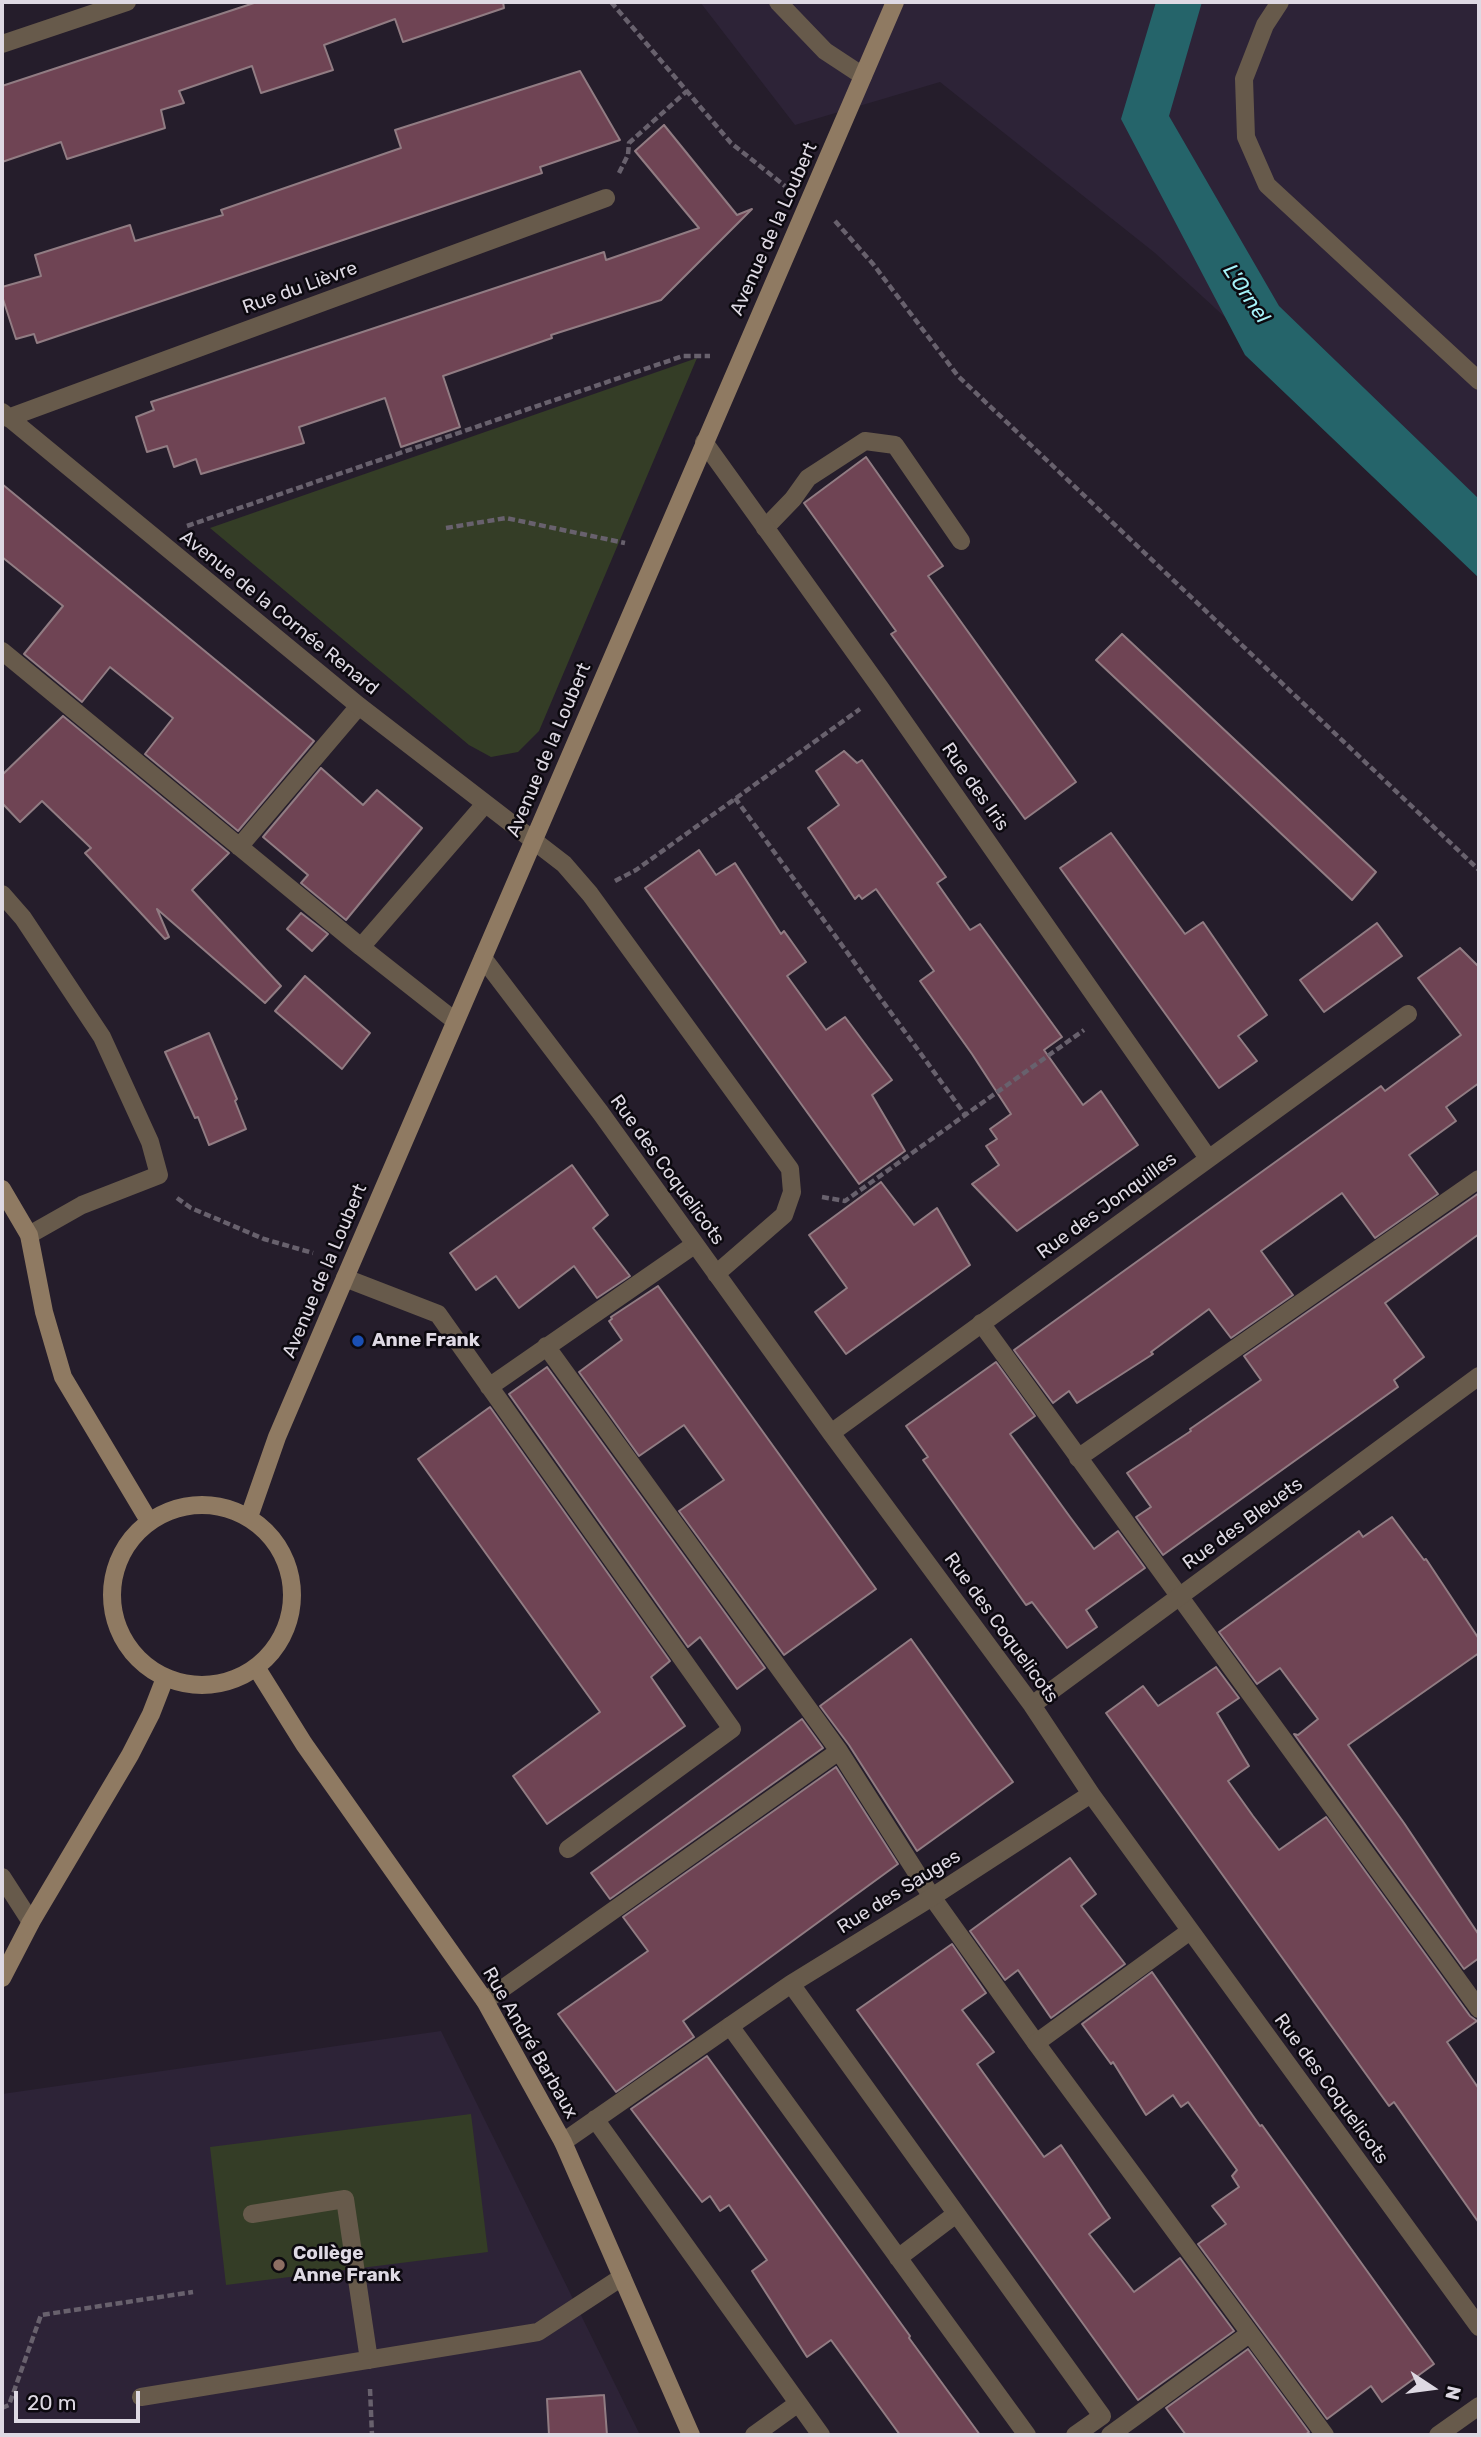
<!DOCTYPE html>
<meta charset="utf-8">
<style>
body{margin:0}
#map{position:relative;width:1481px;height:2437px;overflow:hidden;background:#251d2b;font-family:Rubik,sans-serif}
canvas{display:block}
.frame{position:absolute;inset:0;border:4px solid #ded9e3;pointer-events:none}
.north{position:absolute;left:1397px;top:2353px;width:70px;height:70px;-webkit-text-stroke:5px #0c090f;paint-order:stroke;rotate:103deg;font-size:19px;font-weight:700;line-height:28px;text-align:center;color:#ded9e3}
.north::after{content:'';display:block;margin:auto;width:24px;height:32px;background:#ded9e3;clip-path:polygon(50% 0,100% 100%,50% 72%,0 100%)}
.scale{position:absolute;left:14px;top:2391px;width:126px;height:32px;box-sizing:border-box;border:4px solid #ded9e3;border-top:0;padding-left:9px;font-size:21px;line-height:24px;white-space:nowrap;color:#ded9e3;-webkit-text-stroke:5px #0c090f;paint-order:stroke}
</style>
<div id="map">
<canvas width="1481" height="2437"></canvas>
<div class="frame"></div>
<div class="north">N</div>
<div class="scale">20 m</div>
</div>
<script>
const ctx = document.querySelector('canvas').getContext('2d');
ctx.lineJoin = 'round';
function fill(path, color) {
  ctx.fillStyle = color;
  ctx.fill(path, 'evenodd');
}
function toPath(rows) {
  const path = new Path2D();
  for (const r of rows) {
    if (r.length === 3) {
      path.moveTo(r[0] + r[2], r[1]);
      path.arc(r[0], r[1], r[2], 0, 2 * Math.PI);
      continue;
    }
    path.moveTo(r[0], r[1]);
    for (let i = 2; i < r.length; i += 2) path.lineTo(r[i], r[i + 1]);
  }
  return path;
}
function trace(path, color, width, dash) {
  ctx.strokeStyle = color;
  ctx.lineWidth = width;
  ctx.lineCap = dash ? 'butt' : 'round';
  ctx.setLineDash(dash || []);
  ctx.stroke(path);
}
function write(font, color, halo, rows, align = 'center') {
  ctx.font = font + ' Rubik,sans-serif';
  ctx.lineWidth = 5;
  ctx.setLineDash([]);
  ctx.textBaseline = 'middle';
  ctx.strokeStyle = halo;
  ctx.fillStyle = color;
  for (const [text, x, y, turn = 0] of rows) {
    ctx.save();
    ctx.translate(x, y);
    ctx.rotate((+turn || 0) * Math.PI / 180);
    ctx.textAlign = isNaN(turn) ? turn : align;
    if (halo) ctx.strokeText(text, 0, 0);
    ctx.fillText(text, 0, 0);
    ctx.restore();
  }
}
fill(toPath([
 [700,2,1479,2,1479,550,1155,253,940,82,795,125],
 [441,2031,640,2435,2,2435,2,2094]
]), '#2d2337');
fill(toPath([
 [697,358,539,731,518,752,491,757,469,745,210,528],
 [471,2114,488,2252,226,2285,210,2147]
]), '#343d26');
fill(toPath([
 [1156,2,1202,2,1169,116,1279,306,1479,499,1479,578,1245,355,1121,119]
]), '#25646a');
const building = toPath([
 [257,2,503,2,504,8,403,42,395,19,324,45,333,70,261,93,252,66,179,91,184,103,161,110,165,128,67,159,61,142,2,162,2,86,257,2],
 [580,71,620,140,540,167,542,173,37,343,34,334,16,339,2,296,2,287,41,276,35,255,130,225,135,241,223,215,221,210,401,148,395,130,580,71],
 [664,125,737,215,752,209,661,300,551,335,552,338,443,376,460,427,401,447,385,398,299,427,304,443,201,474,196,459,174,467,167,446,147,452,136,417,154,410,151,402,604,252,606,260,699,228,635,151,664,125],
 [866,457,943,566,928,576,1076,782,1025,819,891,634,896,631,804,503,866,457],
 [2,484,314,741,238,831,145,754,173,718,110,667,82,702,24,654,63,606,2,557,2,484],
 [1122,634,1376,872,1352,900,1096,660,1122,634],
 [63,716,229,853,192,890,281,986,265,1003,157,909,169,937,165,939,85,853,91,848,42,801,20,822,2,803,2,775,63,716],
 [844,751,857,763,862,760,946,877,937,883,970,930,980,924,1062,1037,1044,1050,1083,1105,1101,1091,1138,1145,1017,1231,972,1184,999,1165,986,1146,997,1139,990,1129,1011,1114,972,1054,920,981,934,971,876,889,862,899,859,895,855,899,808,828,839,805,816,771,844,751],
 [321,768,363,805,377,790,422,828,346,920,301,883,308,875,263,837,321,768],
 [1111,833,1185,934,1203,922,1267,1015,1238,1036,1257,1061,1219,1088,1060,868,1111,833],
 [699,850,716,875,735,863,781,934,784,931,806,962,787,976,826,1030,845,1017,892,1080,872,1095,905,1151,859,1184,645,888,699,850],
 [301,913,328,934,312,951,287,929,301,913],
 [1377,923,1402,956,1324,1012,1300,980,1377,923],
 [1460,948,1479,967,1479,1083,1446,1107,1456,1121,1409,1155,1438,1194,1375,1238,1342,1193,1261,1251,1293,1295,1231,1338,1209,1309,1151,1352,1153,1354,1077,1403,1069,1391,1053,1403,1014,1350,1381,1086,1385,1091,1461,1035,1418,978,1460,948],
 [305,976,370,1033,342,1069,275,1011,305,976],
 [209,1033,237,1099,235,1101,246,1129,209,1145,198,1117,195,1118,165,1052,209,1033],
 [572,1165,608,1215,593,1228,630,1276,597,1298,574,1266,519,1308,496,1276,476,1290,450,1253,572,1165],
 [881,1182,914,1225,937,1208,970,1265,846,1354,815,1312,847,1288,809,1235,881,1182],
 [1479,1193,1479,1234,1385,1303,1424,1357,1394,1380,1398,1387,1163,1555,1136,1517,1151,1507,1127,1473,1191,1431,1190,1429,1261,1380,1244,1356,1479,1193],
 [658,1286,876,1589,784,1655,679,1511,724,1480,684,1425,639,1456,579,1372,622,1340,609,1321,612,1319,611,1317,658,1286],
 [996,1362,1035,1416,1010,1434,1070,1517,1094,1549,1118,1531,1145,1568,1086,1610,1097,1627,1067,1648,1032,1602,1026,1605,923,1460,928,1457,906,1426,996,1362],
 [547,1367,765,1668,737,1689,700,1637,688,1647,509,1394,547,1367],
 [490,1407,670,1661,651,1677,685,1726,547,1824,513,1776,600,1712,418,1459,490,1407],
 [1392,1517,1424,1560,1426,1559,1479,1639,1479,1653,1348,1745,1404,1823,1479,1935,1479,1958,1464,1969,1294,1734,1298,1735,1318,1719,1280,1668,1257,1684,1219,1632,1359,1531,1363,1537,1392,1517],
 [911,1639,1013,1782,917,1851,849,1745,820,1706,911,1639],
 [1216,1667,1239,1698,1217,1713,1249,1766,1228,1781,1253,1816,1279,1850,1326,1817,1470,2016,1477,2021,1447,2042,1479,2089,1479,2223,1394,2102,1389,2106,1106,1713,1143,1686,1158,1706,1216,1667],
 [802,1719,823,1748,610,1899,591,1873,802,1719],
 [836,1767,898,1864,683,2021,694,2037,616,2092,558,2014,648,1951,623,1917,836,1767],
 [1070,1858,1096,1894,1081,1906,1125,1964,1051,2018,1018,1970,1005,1980,970,1931,1070,1858],
 [952,1944,986,1993,962,2010,994,2052,977,2064,1044,2157,1061,2145,1110,2218,1089,2234,1134,2292,1180,2258,1234,2331,1138,2400,857,2010,952,1944],
 [1152,1972,1260,2126,1262,2125,1434,2364,1382,2402,1371,2386,1327,2419,1198,2244,1226,2224,1212,2206,1239,2187,1232,2176,1237,2170,1188,2102,1181,2107,1173,2095,1146,2115,1113,2062,1111,2064,1082,2024,1152,1972],
 [707,2056,910,2336,909,2338,980,2435,900,2435,831,2340,807,2357,752,2271,767,2260,729,2205,720,2211,710,2196,702,2202,631,2109,707,2056],
 [1248,2349,1309,2432,1305,2435,1186,2435,1166,2408,1248,2349],
 [604,2395,607,2435,549,2435,547,2399,604,2395]
]);
fill(building, '#6f4454');
trace(building, '#917c83', 2);
trace(toPath([
 [611,2,731,143,785,186],
 [619,173,628,155,629,143,687,91],
 [835,221,873,264,958,376,1479,870],
 [187,526,683,356,710,356],
 [446,528,506,518,625,543],
 [735,798,966,1116],
 [615,881,636,870,860,709],
 [822,1197,845,1201,1084,1030],
 [177,1198,191,1208,264,1239,313,1253],
 [370,2389,372,2435],
 [2,2408,9,2405,41,2315,193,2292]
]), '#68616d', 4.5, [7, 3.5]);
trace(toPath([
 [1280,2,1265,25,1244,79,1246,137,1267,185,1479,381],
 [765,528,793,499,808,478,865,441,895,445,961,541],
 [2,651,361,947,455,1021],
 [239,847,359,706],
 [2,894,23,918,102,1037,150,1142,159,1175,82,1205,29,1235],
 [361,947,485,804],
 [345,1278,438,1314,732,1729,568,1849],
 [981,1323,1479,2009],
 [546,1346,839,1751,932,1897,1036,2043,1325,2435],
 [489,1387,694,1245],
 [1078,1458,1479,1179],
 [485,2001,839,1751],
 [595,2119,821,2435],
 [563,2142,730,2026],
 [252,2214,345,2199,369,2360],
 [141,2397,538,2332,622,2277],
 [754,2435,797,2404],
 [1110,2435,1249,2334]
]), '#675a4b', 18);
trace(toPath([
 [778,2,825,51,863,76],
 [2,44,127,2],
 [2,412,359,706,564,864,590,894,790,1169,792,1192,784,1215,716,1274],
 [8,418,606,198],
 [704,442,881,689,1208,1158],
 [483,958,600,1112,831,1433,1032,1705,1091,1794,1479,2327],
 [831,1433,1408,1014],
 [1032,1705,1479,1376],
 [2,1877,31,1922],
 [791,1984,1102,2416,1075,2435],
 [1036,2043,1190,1931],
 [898,2258,956,2214],
 [1027,2435,730,2026,791,1984,932,1897,1091,1794],
 [1438,2435,1479,2406]
]), '#675a4b', 18);
trace(toPath([
 [2,1189,29,1235,44,1312,63,1377,149,1521],
 [202,1595,90],
 [249,1517,277,1437,345,1278,895,2],
 [256,1667,304,1744,485,2001,563,2142,691,2435],
 [2,1978,31,1922,130,1755,151,1714,165,1678]
]), '#8f7a62', 18);
for (const [x, y, r, color] of [
 [358,1341,7,"#1a4fb4"],
 [279,2265,7,"#8d6e63"]
]) {
  const dot = new Path2D();
  dot.arc(x, y, r, 0, 2 * Math.PI);
  ctx.fillStyle = color;
  ctx.fill(dot);
  trace(dot, '#0c090f', 2.5);
}
write('19px', '#ded9e3', '#0c090f', [
 ["Avenue de la Loubert",774,229,-66],
 ["Rue du Lièvre",300,288,-20],
 ["Avenue de la Cornée Renard",279,613,39],
 ["Avenue de la Loubert",549,750,-67],
 ["Rue des Iris",975,787,55],
 ["Rue des Coquelicots",667,1170,54],
 ["Rue des Jonquilles",1107,1206,-36],
 ["Avenue de la Loubert",325,1271,-67],
 ["Rue des Bleuets",1243,1524,-36],
 ["Rue des Coquelicots",1001,1628,54],
 ["Rue des Sauges",899,1892,-32],
 ["Rue André Barbaux",530,2043,60],
 ["Rue des Coquelicots",1331,2089,54]
]);
write('bold 19px', '#ded9e3', '#0c090f', [
 ["Anne Frank",372,1341],
 ["Collège",293,2254],
 ["Anne Frank",293,2276]
], 'left');
write('italic 21px', '#a7f4fa', '#0c090f', [
 ["L'Ornel",1246,294,56]
]);
</script>
